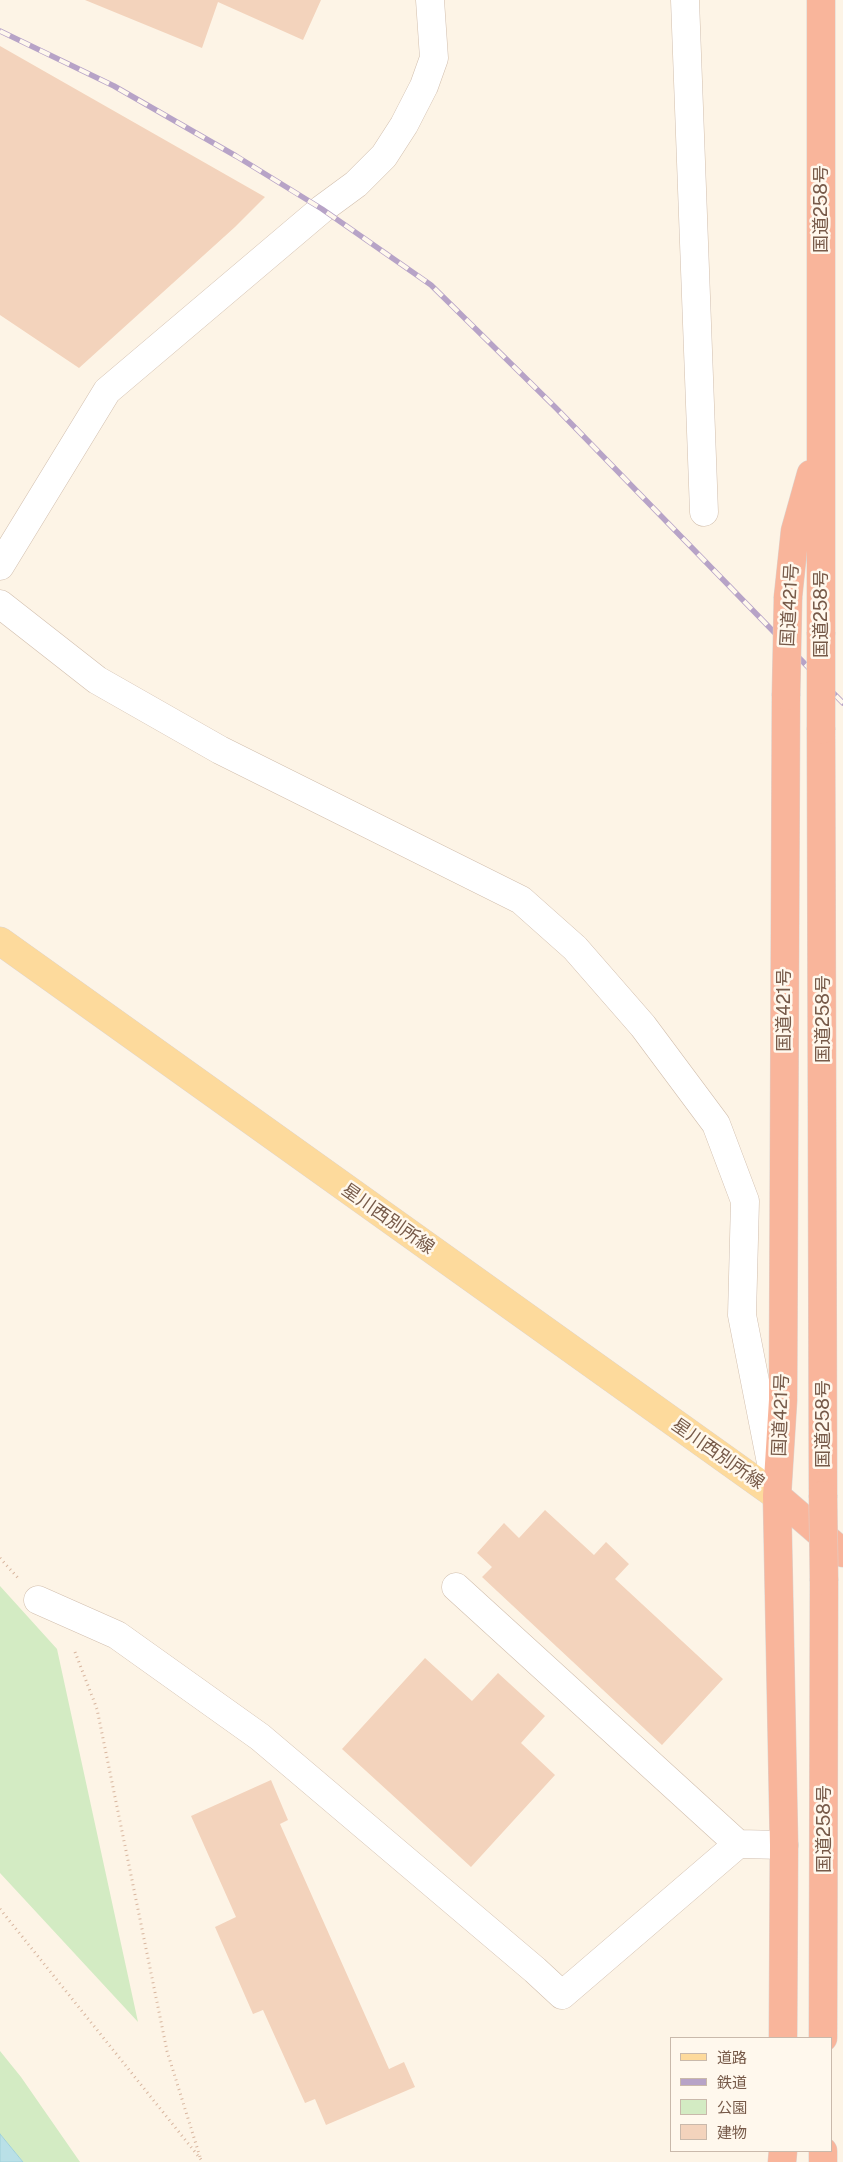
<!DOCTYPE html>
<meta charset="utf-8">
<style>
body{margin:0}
#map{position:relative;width:843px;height:2162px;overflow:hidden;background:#fdf4e6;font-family:"Public Sans","Noto Sans JP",sans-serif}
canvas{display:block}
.legend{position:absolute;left:670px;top:2037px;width:162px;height:115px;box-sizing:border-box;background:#fff8ed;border:1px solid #c9b9ab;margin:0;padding:6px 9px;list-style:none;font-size:15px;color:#775a49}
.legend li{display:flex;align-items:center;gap:10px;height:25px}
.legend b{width:25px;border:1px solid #c9b9ab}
</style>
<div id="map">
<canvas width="843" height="2162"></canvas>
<ul class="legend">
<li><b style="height:6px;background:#fdda9c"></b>道路</li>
<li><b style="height:6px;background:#b7a3c7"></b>鉄道</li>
<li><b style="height:14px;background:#d3ebc3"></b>公園</li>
<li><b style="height:14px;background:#f3d3bc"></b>建物</li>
</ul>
</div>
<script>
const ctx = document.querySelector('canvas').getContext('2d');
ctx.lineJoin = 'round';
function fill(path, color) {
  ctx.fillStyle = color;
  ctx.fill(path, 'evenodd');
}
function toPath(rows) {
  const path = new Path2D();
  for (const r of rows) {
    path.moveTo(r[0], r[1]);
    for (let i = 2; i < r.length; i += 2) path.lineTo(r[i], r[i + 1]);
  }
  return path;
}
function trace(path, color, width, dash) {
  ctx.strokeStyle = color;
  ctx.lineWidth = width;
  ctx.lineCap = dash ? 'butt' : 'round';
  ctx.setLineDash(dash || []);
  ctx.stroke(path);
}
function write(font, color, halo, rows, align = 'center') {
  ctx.font = font + ' "Public Sans","Noto Sans JP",sans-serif';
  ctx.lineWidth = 5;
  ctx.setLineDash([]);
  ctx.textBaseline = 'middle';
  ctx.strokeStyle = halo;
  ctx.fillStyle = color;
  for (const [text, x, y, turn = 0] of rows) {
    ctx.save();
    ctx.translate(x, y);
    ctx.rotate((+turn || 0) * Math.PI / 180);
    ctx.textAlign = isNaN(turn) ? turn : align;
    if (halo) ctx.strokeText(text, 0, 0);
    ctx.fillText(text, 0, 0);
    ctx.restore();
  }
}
fill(toPath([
 [0,1586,57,1649,138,2022,0,1873],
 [0,2051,21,2077,80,2162,23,2162,0,2134]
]), '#d3ebc3');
const water = toPath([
 [0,2134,23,2162,0,2162,0,2134]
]);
fill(water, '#b9e0e7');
trace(water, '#9fd0da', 1);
fill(toPath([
 [85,0,321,0,303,40,218,2,202,48],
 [0,46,265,197,235,227,79,368,0,315],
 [545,1510,594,1555,606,1542,629,1564,615,1579,723,1679,662,1745,482,1577,492,1567,477,1553,504,1523,519,1538],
 [425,1658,472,1701,498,1673,545,1716,521,1743,555,1775,471,1867,342,1749],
 [271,1780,288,1820,280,1824,389,2069,404,2062,415,2087,326,2125,315,2099,305,2103,263,2010,253,2014,215,1927,236,1917,191,1816]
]), '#f3d3bc');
const minor = toPath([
 [685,0,704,512],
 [0,566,107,391,322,209,356,184,384,156,404,125,424,86,434,58,430,0],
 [0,604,97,680,220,750,521,900,575,948,643,1026,716,1124,745,1201,742,1315,774,1478],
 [456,1587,738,1844,784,1845],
 [38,1600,117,1635,260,1737,535,1970,562,1995,738,1844]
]);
const major = toPath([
 [0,941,777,1496]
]);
const highway = toPath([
 [821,0,821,632],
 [788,597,795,531,811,474],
 [821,730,823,1495],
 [777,1496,843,1553],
 [783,2038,784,1845,777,1496,783,1400,786,696],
 [823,2038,824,1581],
 [782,2162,783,2151],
 [823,2162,823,2151]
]);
trace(minor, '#d1bead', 29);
trace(major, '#dcd4d0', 29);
trace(highway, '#dcd4d0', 29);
trace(toPath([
 [0,1558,18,1578],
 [75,1652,97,1709,167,2051,200,2157],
 [0,1909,203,2162]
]), '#d8b69f', 3, [1, 4]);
trace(minor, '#fff', 28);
trace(major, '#fdda9c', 28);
trace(highway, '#f9b59b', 28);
const rail = toPath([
 [0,31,114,86,236,156,322,209,431,285,556,408,843,703]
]);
trace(rail, '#b7a3c7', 5.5);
trace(rail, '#fff8ed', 4, [11]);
const highwayBridge = toPath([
 [821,632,821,730],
 [786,696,788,597],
 [823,1495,824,1581]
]);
trace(highwayBridge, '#dcd4d0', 29, []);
trace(highwayBridge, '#f9b59b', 28);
write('18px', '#775a49', '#fff8ed', [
 ["国道258号",821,209,-90],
 ["国道421号",790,605,-87],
 ["国道258号",821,614,-90],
 ["国道421号",784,1010,-90],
 ["国道258号",823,1019,-90],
 ["星川西別所線",388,1219,35],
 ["国道421号",781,1415,-88],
 ["国道258号",823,1424,-90],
 ["星川西別所線",718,1454,35],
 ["国道258号",824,1829,-90]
]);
</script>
